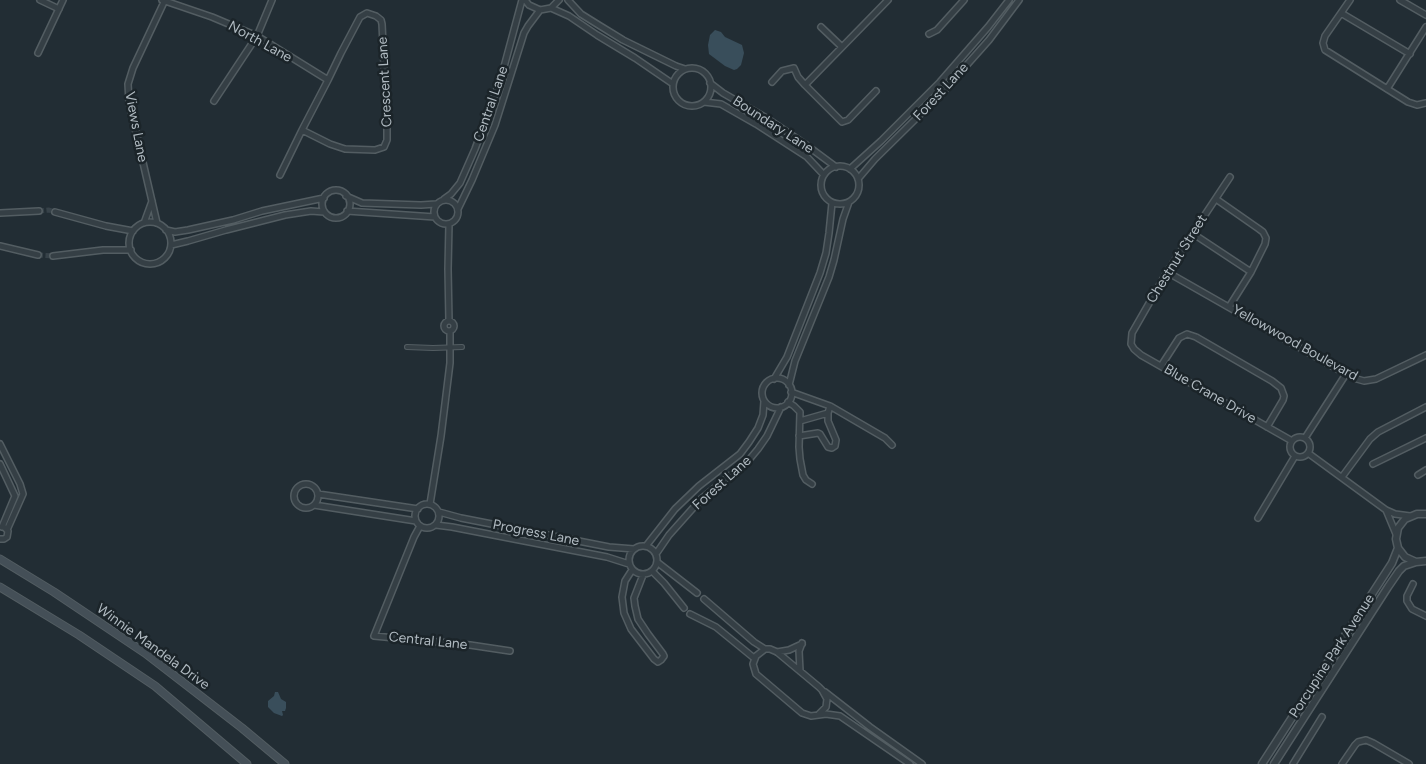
<!DOCTYPE html>
<style>
body{margin:0}
canvas{display:block;background:#222d34}
</style>
<canvas width="1426" height="764"></canvas>
<script>
const ctx = document.querySelector('canvas').getContext('2d');
ctx.lineJoin = 'round';
function fill(path, color) {
  ctx.fillStyle = color;
  ctx.fill(path, 'evenodd');
}
function toPath(rows) {
  const path = new Path2D();
  for (const r of rows) {
    if (r.length === 3) {
      path.moveTo(r[0] + r[2], r[1]);
      path.arc(r[0], r[1], r[2], 0, 2 * Math.PI);
      continue;
    }
    path.moveTo(r[0], r[1]);
    for (let i = 2; i < r.length; i += 2) path.lineTo(r[i], r[i + 1]);
  }
  return path;
}
function trace(path, color, width, dash) {
  ctx.strokeStyle = color;
  ctx.lineWidth = width;
  ctx.lineCap = dash ? 'butt' : 'round';
  ctx.setLineDash(dash || []);
  ctx.stroke(path);
}
function write(font, color, halo, rows, align = 'center') {
  ctx.font = font + ' Figtree,sans-serif';
  ctx.lineWidth = 5;
  ctx.setLineDash([]);
  ctx.textBaseline = 'middle';
  ctx.strokeStyle = halo;
  ctx.fillStyle = color;
  for (const [text, x, y, turn = 0] of rows) {
    ctx.save();
    ctx.translate(x, y);
    ctx.rotate((+turn || 0) * Math.PI / 180);
    ctx.textAlign = isNaN(turn) ? turn : align;
    if (halo) ctx.strokeText(text, 0, 0);
    ctx.fillText(text, 0, 0);
    ctx.restore();
  }
}
fill(toPath([
 [715,30,721,32,725,37,742,45,744,53,741,65,737,69,734,70,725,66,709,54,708,45,710,35],
 [275,692,278,692,281,699,286,702,286,708,285,711,282,711,283,715,282,716,274,713,268,707,268,701,274,696]
]), '#394e5b');
trace(toPath([
 [39,211,49,210,55,212],
 [38,255,53,256]
]), '#374249', 5, [5, 2.5]);
const pedestrian = toPath([
 [407,347,433,348,462,347]
]);
const minor = toPath([
 [40,0,59,9],
 [162,0,212,17,257,36,328,80],
 [525,0,529,5,540,10,551,8,559,0],
 [568,0,581,14,597,24,623,40,676,66,685,69],
 [1350,0,1325,36,1323,43,1325,50,1408,102,1417,105,1426,103],
 [1400,0,1426,15],
 [551,8,569,16,597,35,635,58,673,84],
 [1341,13,1410,54],
 [821,27,842,47],
 [929,34,937,30,964,0],
 [38,53,63,0],
 [692,87,19],
 [772,82,782,71,794,68,798,77,805,85,842,122,848,120,876,91],
 [710,83,723,93,768,119,805,144,836,167],
 [805,85,888,0],
 [1387,89,1426,27],
 [214,101,257,36,272,0],
 [704,102,721,104,756,124,807,157,824,175],
 [840,185,19],
 [850,169,881,141,940,82,988,27,1009,0],
 [280,175,302,130,328,80,341,53,360,17,367,13,376,16,381,20,382,24,387,127,387,140,384,147,375,150,345,149,330,144,302,130],
 [1230,177,1167,272,1132,333,1131,344,1134,349,1141,355,1292,441],
 [858,179,875,159,941,94,989,40,1019,0],
 [336,204,14],
 [346,196,362,203,421,205,436,204],
 [444,199,451,194,460,183,475,149,501,78,522,0],
 [1216,199,1259,229,1263,232,1266,238,1265,244,1251,272,1229,307],
 [446,212,12],
 [458,209,472,180,495,125,524,33,528,26,540,10],
 [347,211,435,217],
 [55,212,106,226,133,231],
 [0,213,39,211],
 [150,243,21],
 [144,223,152,201],
 [157,223,129,102,128,84,133,68,165,0],
 [449,224,448,269,449,321],
 [166,230,175,232,188,230,233,220,262,211,324,198],
 [1192,233,1251,272],
 [171,245,188,241,226,230,285,215,311,211,324,212],
 [0,246,38,255],
 [53,256,103,250,131,250],
 [1167,272,1346,374,1357,379,1364,381,1376,379,1426,355],
 [449,326,5],
 [1161,366,1179,338,1187,334,1196,337,1272,381,1281,388,1284,396,1283,400,1267,427],
 [777,393,15],
 [774,379,787,357,820,273,826,253,829,233,832,203],
 [789,385,795,361,829,277,834,260,843,219,849,202],
 [791,392,830,406,885,438,892,445],
 [788,402,794,406,800,412,799,447,800,459,803,475,806,480,812,484],
 [800,421,828,413],
 [799,436,818,433,820,434,828,447,832,448,835,446,836,440,828,421,828,413,830,406],
 [1300,447,10],
 [1305,438,1346,374],
 [0,444,20,484,23,494,7,530],
 [1308,453,1386,510,1395,514,1410,516],
 [0,464,15,496,2,527],
 [1373,464,1426,438],
 [1418,475,1426,470],
 [1342,477,1370,439,1378,432,1426,407],
 [306,496,12],
 [318,494,418,509],
 [427,516,12],
 [430,504,441,436,450,363,450,331],
 [314,505,416,521],
 [1386,510,1396,534],
 [439,512,461,518,609,547,634,549],
 [1258,518,1295,456],
 [436,525,452,527,607,557,629,564],
 [420,526,414,537,374,636,470,645,510,651],
 [0,539,4,539,7,537,8,531,5,528],
 [643,560,14],
 [646,546,675,509,699,486,740,454,749,442,758,428,763,415,764,401],
 [656,554,669,535,702,498,748,461,758,449,767,436,781,407],
 [657,562,697,593],
 [632,570,625,581,622,597,624,613,631,629,654,659,658,662,661,660,664,656,663,654,648,634,638,619,635,606,634,598,643,575],
 [652,571,664,583,684,608],
 [1413,584,1407,596,1407,601,1412,609,1426,616],
 [704,599,754,642,765,649],
 [690,614,716,627,754,658],
 [777,652,789,650,802,644],
 [800,671,799,651,802,643],
 [825,692,870,727,922,764],
 [819,714,826,707,827,699,822,690,819,687,777,652,770,649,765,649,756,656,753,664,756,674,802,713,811,716,826,714,840,716,910,764],
 [1293,764,1322,717],
 [1342,764,1355,745,1358,742,1366,740,1373,743,1409,764]
]);
const tertiary = toPath([
 [1426,514,1417,514,1405,519,1398,528,1396,539,1398,548,1405,557,1416,562,1426,561],
 [1262,764,1392,563,1398,548],
 [1274,764,1388,587,1399,571,1404,566,1416,562]
]);
const secondary = toPath([
 [0,559,54,592,145,653,242,728,285,764],
 [0,587,79,635,155,686,247,764]
]);
trace(pedestrian, '#535d62', 6);
trace(minor, '#535d62', 8);
trace(tertiary, '#535d62', 9);
trace(secondary, '#535d62', 9);
trace(pedestrian, '#353f45', 4);
trace(minor, '#353f45', 5);
trace(tertiary, '#353f45', 6);
trace(secondary, '#444f57', 7);
write('14px', '#b0bac1', '#1b2429', [
 ["North Lane",260,42,29],
 ["Crescent Lane",385,82,-93],
 ["Forest Lane",941,92,-47],
 ["Central Lane",491,104,-71],
 ["Boundary Lane",773,125,33],
 ["Views Lane",136,127,79],
 ["Chestnut Street",1177,259,-58],
 ["Yellowwood Boulevard",1295,343,29],
 ["Blue Crane Drive",1210,394,30],
 ["Forest Lane",722,483,-42],
 ["Progress Lane",536,533,11],
 ["Central Lane",428,641,6],
 ["Winnie Mandela Drive",153,647,36],
 ["Porcupine Park Avenue",1332,656,-57]
]);
</script>
